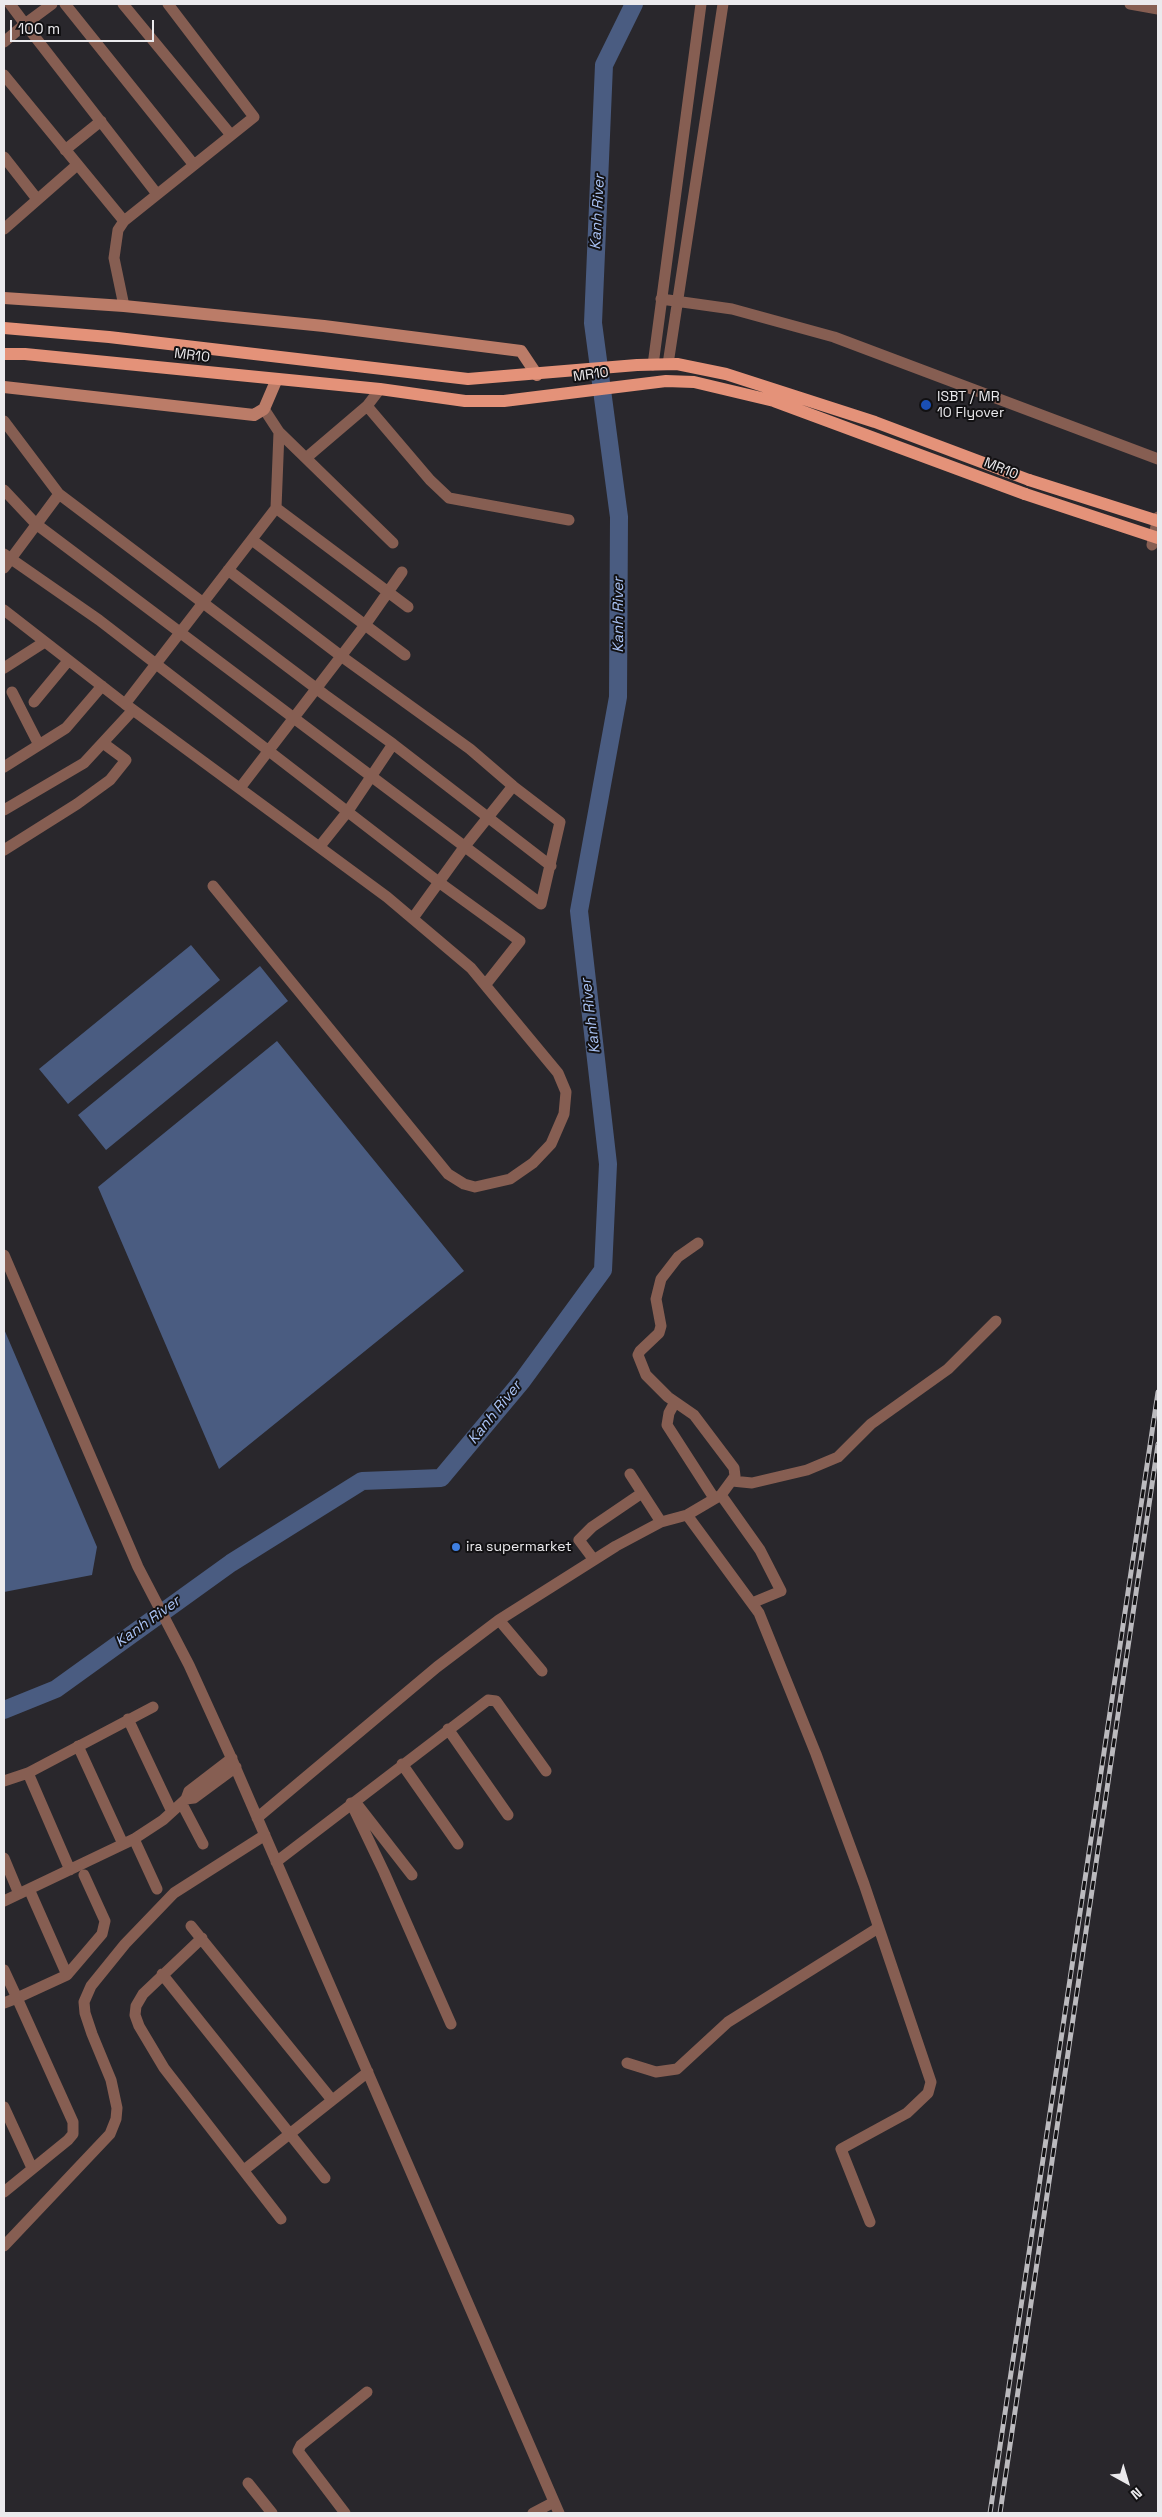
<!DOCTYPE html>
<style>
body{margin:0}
#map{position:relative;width:1162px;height:2517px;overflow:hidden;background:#29272c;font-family:"Space Grotesk",sans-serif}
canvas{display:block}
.frame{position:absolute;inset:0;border:5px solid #ebeaed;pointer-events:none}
.north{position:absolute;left:1102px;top:2457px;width:50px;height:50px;-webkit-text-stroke:4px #121113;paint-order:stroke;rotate:141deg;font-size:14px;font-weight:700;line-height:20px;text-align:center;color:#ebeaed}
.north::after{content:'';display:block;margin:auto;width:18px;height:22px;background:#ebeaed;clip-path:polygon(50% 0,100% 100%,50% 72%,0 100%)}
.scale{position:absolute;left:10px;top:20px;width:144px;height:22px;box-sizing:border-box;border:2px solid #ebeaed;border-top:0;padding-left:6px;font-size:15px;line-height:18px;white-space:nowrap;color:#ebeaed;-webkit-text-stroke:4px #121113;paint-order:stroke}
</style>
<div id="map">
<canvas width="1162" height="2517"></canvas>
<div class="frame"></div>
<div class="north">N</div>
<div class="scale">100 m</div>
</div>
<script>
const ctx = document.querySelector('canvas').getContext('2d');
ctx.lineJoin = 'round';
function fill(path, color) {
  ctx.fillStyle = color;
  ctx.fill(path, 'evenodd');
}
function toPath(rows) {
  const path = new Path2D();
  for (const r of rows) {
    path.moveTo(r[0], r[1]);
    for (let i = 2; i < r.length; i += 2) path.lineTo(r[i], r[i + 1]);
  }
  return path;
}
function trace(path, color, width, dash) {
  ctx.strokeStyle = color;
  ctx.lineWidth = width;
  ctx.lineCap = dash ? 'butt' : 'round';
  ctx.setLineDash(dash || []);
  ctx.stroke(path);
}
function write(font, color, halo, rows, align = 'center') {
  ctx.font = font + ' "Space Grotesk",sans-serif';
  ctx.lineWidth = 4;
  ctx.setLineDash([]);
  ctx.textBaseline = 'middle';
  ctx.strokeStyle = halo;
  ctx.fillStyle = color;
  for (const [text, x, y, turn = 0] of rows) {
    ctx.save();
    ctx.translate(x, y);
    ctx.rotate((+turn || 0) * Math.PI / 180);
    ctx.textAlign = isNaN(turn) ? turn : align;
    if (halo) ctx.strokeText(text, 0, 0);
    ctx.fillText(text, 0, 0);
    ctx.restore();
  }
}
fill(toPath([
 [191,945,220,980,68,1104,39,1069],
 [260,966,288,1001,106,1150,78,1115],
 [277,1041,464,1271,219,1469,98,1187],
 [4,1329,97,1547,92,1575,4,1592]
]), '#4a5c81');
trace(toPath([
 [4,1710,56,1689,231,1563,362,1481,441,1478,522,1381,603,1270,608,1164,579,911,618,697,619,517,593,323,604,65,634,4]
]), '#4a5c81', 18);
trace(toPath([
 [10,4,25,24,52,4],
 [65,4,194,165],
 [123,4,231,135],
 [1130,4,1158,9],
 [4,42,25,24,157,194],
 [4,75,124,221],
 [65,150,101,121],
 [4,157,37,199],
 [4,229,77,165],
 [661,299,732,309,834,337,1158,459],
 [124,306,114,258,118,230,124,221,254,117,168,4],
 [668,364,723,4],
 [653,365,701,4],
 [367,406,430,480,449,498,569,520],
 [4,421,59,494],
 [279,432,393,543],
 [306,458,367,406,380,389],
 [4,490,36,524,541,904,560,822,513,786,470,749,341,656,228,570],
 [276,508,408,607],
 [252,540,405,655],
 [1152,545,1158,517],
 [4,554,99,620,440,883,520,941,486,984],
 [4,568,59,494,325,695,393,744,551,866],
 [4,610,125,704,387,897,471,968,558,1073,566,1092,564,1114,551,1144,533,1163,510,1179,475,1187,464,1184,448,1174,213,886],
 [4,668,43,643],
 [12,692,39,745],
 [34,702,68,661],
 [125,704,276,508,279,432,264,409],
 [4,767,66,728,102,686],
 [240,788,365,625,402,572],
 [4,810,84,763,133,710],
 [320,846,348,811,393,744],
 [4,850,77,804,110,780,126,760,103,743],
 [413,918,465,846,513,786],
 [4,1255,138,1567,189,1665,230,1755,559,2513],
 [675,1402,669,1413,667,1425,714,1498],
 [630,1474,661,1522],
 [732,1481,752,1483,807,1470,838,1457,871,1424,948,1369,996,1321],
 [721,1495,760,1550,781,1591,752,1603],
 [687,1515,721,1495,735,1476,734,1468,694,1415,668,1397,646,1375,638,1355,640,1351,659,1333,661,1326,656,1299,661,1279,678,1257,698,1243],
 [594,1560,579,1540,592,1527,642,1493],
 [499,1620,542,1671],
 [128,1719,172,1812],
 [448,1729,508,1815],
 [78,1746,123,1844],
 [232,1758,189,1791,186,1799,194,1798,236,1767],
 [402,1764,458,1844],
 [28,1773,70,1870],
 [4,1781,28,1773,153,1707],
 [351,1803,384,1872,451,2024],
 [356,1803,412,1875],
 [182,1804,203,1844],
 [257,1818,437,1667,499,1620,616,1546,661,1522,687,1515,759,1613,816,1754,864,1884,931,2082,928,2093,907,2113,841,2149,870,2222],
 [134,1839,157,1889],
 [4,1858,19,1894],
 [276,1862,488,1700,496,1701,546,1771],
 [29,1889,67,1975],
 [4,1901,134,1839,163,1820,186,1799],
 [191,1926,332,2100],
 [202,1938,143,1994,136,2006,135,2015,139,2026,164,2068,281,2219],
 [4,1970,17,1998,4,2003],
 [162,1974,325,2178],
 [627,2063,656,2072,677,2069,728,2022,878,1928],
 [4,2107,32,2168],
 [244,2170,368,2072],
 [4,2192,68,2140,73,2134,73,2122,17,1998,67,1975,102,1934,105,1921,84,1875],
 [4,2246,110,2134,116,2119,117,2108,111,2080,92,2034,85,2013,84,2002,91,1986,125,1944,174,1893,265,1835],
 [248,2483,272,2513],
 [345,2513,298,2451,301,2445,367,2392],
 [533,2513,554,2502]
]), '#865e52', 11);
trace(toPath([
 [4,298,124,306,324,326,521,351,537,375],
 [4,387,254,415,264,409,276,381]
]), '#bb7c68', 12);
trace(toPath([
 [4,328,109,337,468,379,637,365,677,364,726,374,875,422,1029,480],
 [4,354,25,354,380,389,465,401,504,401,666,381,694,382,774,401,1025,494]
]), '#e49279', 12);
const rail = toPath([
 [990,2513,1158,1392],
 [1000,2513,1158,1444]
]);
trace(rail, '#bbbabe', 5);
trace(rail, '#121113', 3, [9]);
trace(toPath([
 [1029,480,1158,521],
 [1025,494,1158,538]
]), '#e49279', 12);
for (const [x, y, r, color] of [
 [926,405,6,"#1a4fb4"],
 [456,1547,5,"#3f7fe0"]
]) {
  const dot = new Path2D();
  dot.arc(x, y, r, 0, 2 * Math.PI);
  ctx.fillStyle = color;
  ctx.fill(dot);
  trace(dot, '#121113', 2);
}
write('14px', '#ebeaed', '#121113', [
 ["MR10",192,356,7],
 ["MR10",591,375,-8],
 ["MR10",1001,469,22]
]);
write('14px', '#ebeaed', '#121113', [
 ["ISBT / MR",937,397],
 ["10 Flyover",937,413],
 ["ira supermarket",466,1547]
], 'left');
write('italic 15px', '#a9c2f4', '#121113', [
 ["Kanh River",598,212,-87],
 ["Kanh River",619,615,-90],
 ["Kanh River",591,1016,-97],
 ["Kanh River",495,1413,-51],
 ["Kanh River",148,1622,-36]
]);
</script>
